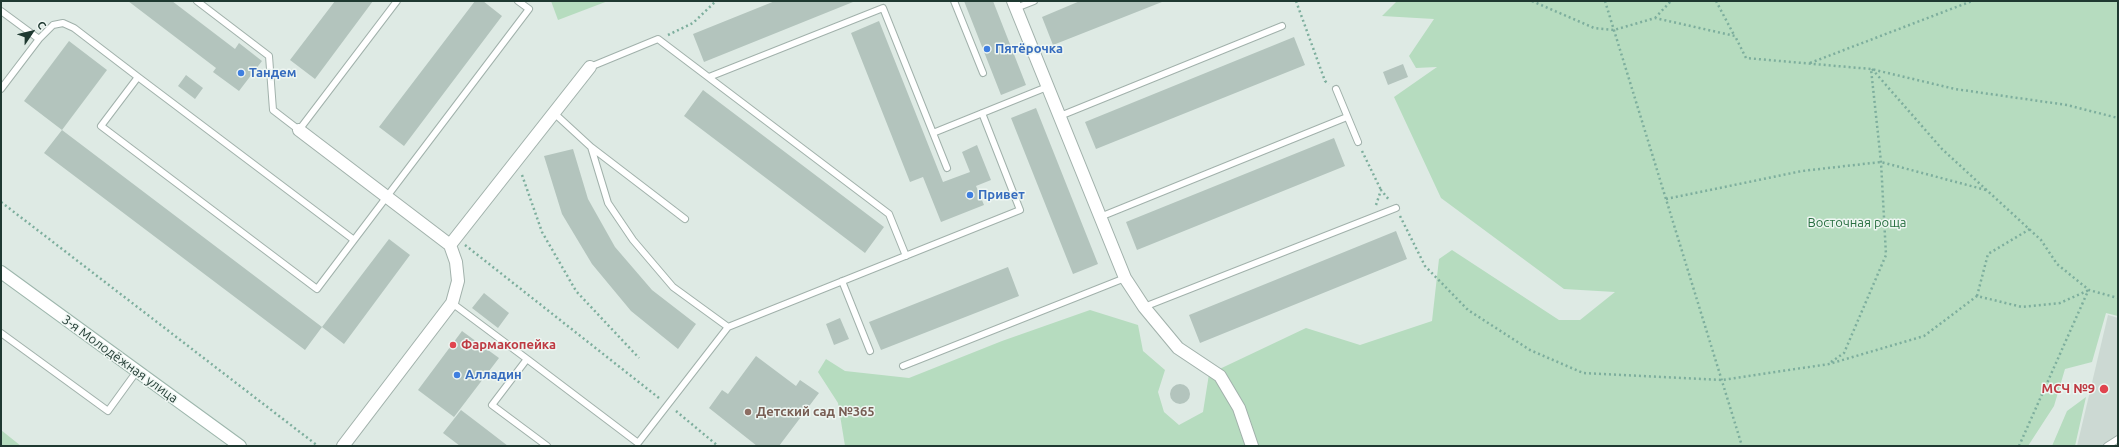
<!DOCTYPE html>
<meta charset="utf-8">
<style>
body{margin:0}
#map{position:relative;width:2119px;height:447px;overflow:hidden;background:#deeae4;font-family:Ubuntu,sans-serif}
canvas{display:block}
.frame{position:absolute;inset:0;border:2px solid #1f3931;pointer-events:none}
.north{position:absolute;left:12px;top:12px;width:40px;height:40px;-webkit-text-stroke:3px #eef6f2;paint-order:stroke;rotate:55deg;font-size:11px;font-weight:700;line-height:16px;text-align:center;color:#1f3931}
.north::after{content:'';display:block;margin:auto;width:14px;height:18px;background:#1f3931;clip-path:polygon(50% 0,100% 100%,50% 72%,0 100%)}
</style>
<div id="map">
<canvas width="2119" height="447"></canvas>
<div class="frame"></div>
<div class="north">С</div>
</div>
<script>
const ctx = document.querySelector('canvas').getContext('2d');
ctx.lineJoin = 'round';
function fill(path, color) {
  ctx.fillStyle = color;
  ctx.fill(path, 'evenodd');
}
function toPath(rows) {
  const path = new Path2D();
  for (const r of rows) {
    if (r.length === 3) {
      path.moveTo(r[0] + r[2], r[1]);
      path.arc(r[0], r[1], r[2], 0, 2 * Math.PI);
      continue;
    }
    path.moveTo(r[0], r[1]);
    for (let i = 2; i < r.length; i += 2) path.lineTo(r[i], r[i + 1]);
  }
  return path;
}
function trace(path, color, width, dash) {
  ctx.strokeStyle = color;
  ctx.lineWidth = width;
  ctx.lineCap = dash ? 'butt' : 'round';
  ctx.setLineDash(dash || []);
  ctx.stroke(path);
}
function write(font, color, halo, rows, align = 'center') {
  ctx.font = font + ' Ubuntu,sans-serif';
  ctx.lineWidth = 3;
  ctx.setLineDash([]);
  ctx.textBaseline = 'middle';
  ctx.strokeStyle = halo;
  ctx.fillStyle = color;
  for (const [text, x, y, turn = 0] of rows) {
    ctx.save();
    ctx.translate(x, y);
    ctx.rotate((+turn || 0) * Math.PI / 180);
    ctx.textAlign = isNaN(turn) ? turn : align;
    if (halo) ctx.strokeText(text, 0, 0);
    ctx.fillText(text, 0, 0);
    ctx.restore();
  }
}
fill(toPath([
 [2108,315,2118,318,2118,446,2077,446]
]), '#ccd9d3');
fill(toPath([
 [551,1,608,1,558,20],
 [1397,1,2118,1,2118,316,2106,313,2092,362,2065,369,2054,406,2028,446,845,446,838,403,818,372,826,359,845,371,909,378,1002,341,1090,310,1138,325,1143,351,1165,370,1158,392,1164,412,1179,425,1203,412,1209,374,1306,328,1360,345,1432,321,1439,259,1452,250,1559,320,1580,320,1615,292,1564,289,1441,198,1394,97,1437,67,1416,68,1409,56,1434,19,1382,16],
 [2086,397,2075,446,2052,446,2067,411],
 [1,430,21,446,1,446]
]), '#b6dcbf');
fill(toPath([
 [128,1,172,1,235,49,239,43,262,61,239,91,213,72,216,68],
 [335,1,373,1,315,79,290,60],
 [475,1,483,1,502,16,404,146,379,127],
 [775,1,853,2,704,62,693,34],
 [964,1,993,1,1026,85,1001,95],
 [1080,1,1162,1,1162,2,1053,45,1042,17],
 [879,21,943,182,970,172,962,152,977,145,991,180,976,186,984,205,941,222,923,177,910,182,851,33],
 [1294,37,1305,65,1096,149,1085,122],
 [69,41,107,70,62,130,24,101],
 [1403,64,1408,77,1388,85,1383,72],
 [186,75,203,88,195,99,178,86],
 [703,90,884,227,865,253,684,116],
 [1036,108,1098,264,1073,274,1011,118],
 [62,130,322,327,305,350,44,153],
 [1334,138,1345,166,1137,250,1126,222],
 [573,149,588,199,615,247,652,290,696,324,678,349,631,311,592,264,562,214,544,156],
 [1396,231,1407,259,1200,343,1189,315],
 [389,239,410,255,344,344,322,327],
 [1008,267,1019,296,881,350,869,322],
 [484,293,509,313,498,328,472,308],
 [840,318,849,339,834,345,826,324],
 [462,331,499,358,454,417,418,390],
 [756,356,796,386,800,380,819,393,779,446,757,446,709,408,722,390,728,394],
 [1180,394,10],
 [461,410,482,426,508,446,460,446,443,433]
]), '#b3c4bd');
const service = toPath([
 [197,1,269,56,273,110,299,130,397,1],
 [954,1,983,73],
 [1016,8,1034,1],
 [1,11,39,39,1,89],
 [39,39,53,25,63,23,74,28,138,77,101,126,317,289,354,240,138,77],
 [590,67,658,39,889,214,906,256],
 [709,77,883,8,947,168],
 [1336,89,1358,142],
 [554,113,591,147,608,203,633,240,673,287,728,327],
 [1060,116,1282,26],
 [933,133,1047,87],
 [591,147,685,219],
 [1100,217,1347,117],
 [354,240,529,9,518,1],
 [842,281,870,351],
 [452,303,527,359,492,405,547,446],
 [1144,307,1396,208],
 [1,333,108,411,137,371],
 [527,359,638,443,728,327,1020,210,982,113],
 [903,366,1125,278],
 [2107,446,2118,439]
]);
const minor = toPath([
 [1013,1,1125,278,1144,307,1178,348,1220,376,1239,408,1252,446],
 [299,130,450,245,456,262,458,281,452,303,343,446],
 [450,245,590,67]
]);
const secondary = toPath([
 [1,272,240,446]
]);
trace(service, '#a1b1ab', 8);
trace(minor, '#a1b1ab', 14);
trace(secondary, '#9db6ac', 14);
trace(toPath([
 [1296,1,1325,81,1329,84],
 [1532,1,1594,28,1614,30,1655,18,1735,36,1746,58,1871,69,1955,89,2067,105,2118,118],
 [1605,1,1742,446],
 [1716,1,1734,35],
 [1655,18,1671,1],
 [668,35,693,23,716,1],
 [1810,63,1972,1],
 [1872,69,1942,149,2041,240,2057,264,2089,290,2118,298],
 [1362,151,1381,190],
 [522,175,542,232,576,291,639,358],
 [1666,199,1802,171,1881,162,1986,190],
 [1,202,318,446],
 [1376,205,1381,190,1390,201],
 [1400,216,1425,266,1468,310,1530,350,1583,373,1722,380,1829,364,1924,336,1977,296,2022,307,2060,303,2089,290],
 [465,245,659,398],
 [1977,296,1988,254,2030,229],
 [1831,362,1844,353,1886,255,1881,162,1871,69],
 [676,411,718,446],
 [2019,446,2088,291]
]), '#7dae9d', 2.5, [2, 3]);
trace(service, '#fff', 6);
trace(minor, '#fff', 12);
trace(secondary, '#fff', 12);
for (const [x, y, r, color] of [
 [987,49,4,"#3f7fe0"],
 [241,73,4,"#3f7fe0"],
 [970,195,4,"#3f7fe0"],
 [453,345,4,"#e0444e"],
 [457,375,4,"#3f7fe0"],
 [2104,389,5,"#e0444e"],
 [748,412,4,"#8d6e63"]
]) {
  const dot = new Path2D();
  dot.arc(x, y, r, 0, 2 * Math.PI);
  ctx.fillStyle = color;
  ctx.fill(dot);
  trace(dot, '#eef6f2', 1.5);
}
write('bold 13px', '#366cbe', '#eef6f2', [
 ["Пятёрочка",995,49],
 ["Тандем",249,73],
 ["Привет",978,195],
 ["Алладин",465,375]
], 'left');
write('13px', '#297042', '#eef6f2', [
 ["Восточная роща",1857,223]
]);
write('bold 13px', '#be3a42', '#eef6f2', [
 ["Фармакопейка",461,345],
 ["МСЧ №9",2095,389,"right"]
], 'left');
write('13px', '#1f3931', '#eef6f2', [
 ["3-я Молодёжная улица",120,359,36]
]);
write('bold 13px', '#785e54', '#eef6f2', [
 ["Детский сад №365",756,412]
], 'left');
</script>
